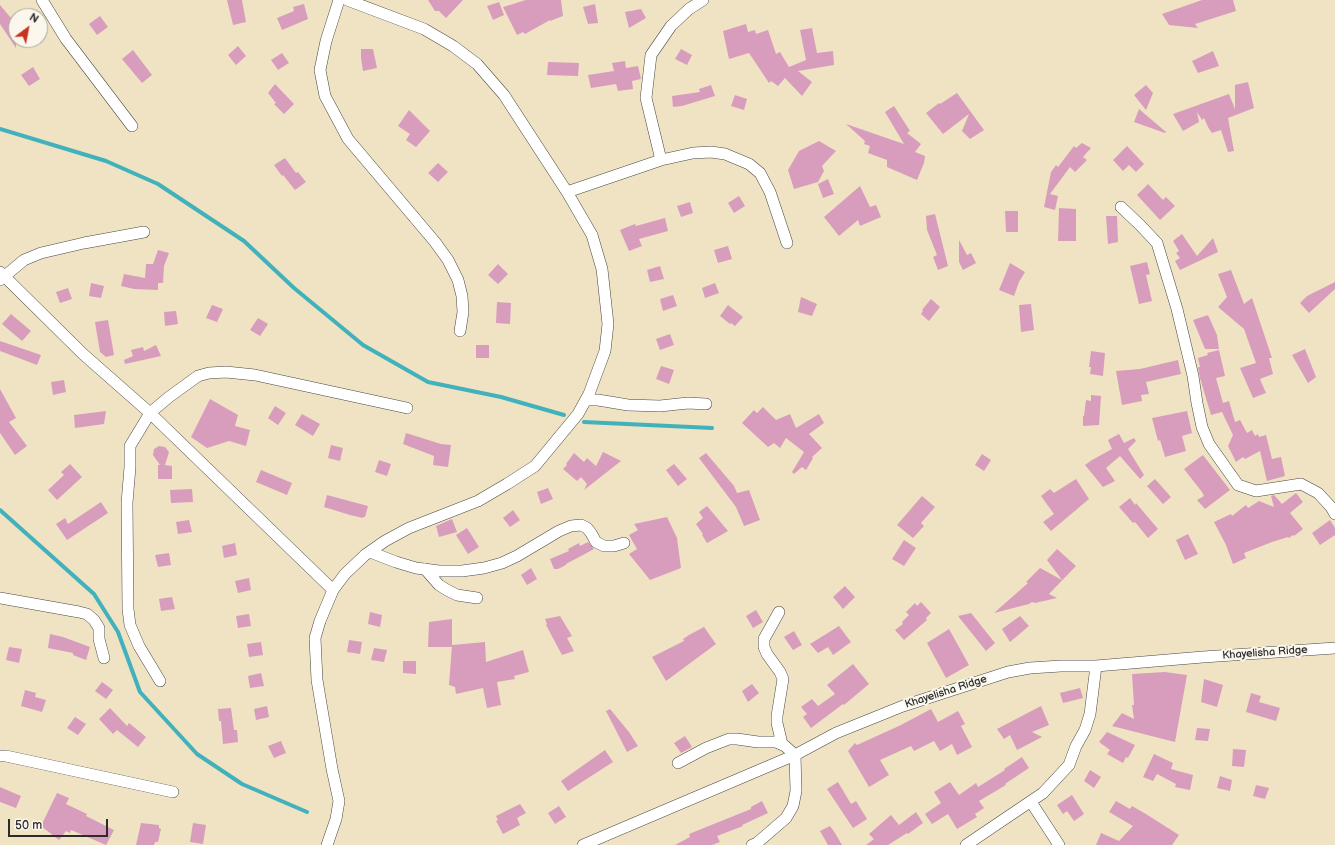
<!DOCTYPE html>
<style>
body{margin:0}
#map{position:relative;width:1335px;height:845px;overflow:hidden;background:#efe3c4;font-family:"Balsamiq Sans",sans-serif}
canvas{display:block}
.north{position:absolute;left:8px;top:8px;width:40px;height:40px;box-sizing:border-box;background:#fbf7ec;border:1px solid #a8a59f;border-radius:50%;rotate:32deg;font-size:11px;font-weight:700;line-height:16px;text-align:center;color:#2b2b2b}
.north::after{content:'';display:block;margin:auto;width:14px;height:18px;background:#c8321e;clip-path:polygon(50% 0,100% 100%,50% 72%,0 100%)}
.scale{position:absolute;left:8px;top:819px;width:100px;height:18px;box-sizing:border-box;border:2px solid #2b2b2b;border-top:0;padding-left:5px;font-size:12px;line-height:14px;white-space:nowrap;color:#2b2b2b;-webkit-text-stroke:3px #fbf7ec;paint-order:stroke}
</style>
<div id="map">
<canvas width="1335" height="845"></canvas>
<div class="north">N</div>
<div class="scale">50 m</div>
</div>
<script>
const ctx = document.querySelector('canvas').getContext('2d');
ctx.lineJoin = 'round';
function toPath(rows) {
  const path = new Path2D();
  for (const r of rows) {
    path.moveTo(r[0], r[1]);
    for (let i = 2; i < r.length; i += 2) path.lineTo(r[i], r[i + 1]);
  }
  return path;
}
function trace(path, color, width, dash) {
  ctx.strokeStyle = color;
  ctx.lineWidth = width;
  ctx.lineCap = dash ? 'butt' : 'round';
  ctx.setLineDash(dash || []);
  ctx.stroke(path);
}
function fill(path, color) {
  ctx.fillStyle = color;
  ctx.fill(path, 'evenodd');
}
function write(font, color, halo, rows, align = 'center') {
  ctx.font = font + ' "Balsamiq Sans",sans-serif';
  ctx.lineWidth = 4;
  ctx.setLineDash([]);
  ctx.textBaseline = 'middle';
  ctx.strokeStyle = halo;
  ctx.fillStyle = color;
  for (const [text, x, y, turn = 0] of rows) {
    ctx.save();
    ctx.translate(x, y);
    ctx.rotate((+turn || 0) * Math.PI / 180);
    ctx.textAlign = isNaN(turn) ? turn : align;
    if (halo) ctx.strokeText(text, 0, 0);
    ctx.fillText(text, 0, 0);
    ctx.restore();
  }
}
trace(toPath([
 [0,129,106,161,158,184,244,241,294,288,363,345,428,382,501,397,564,415],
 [584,422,712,428],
 [0,510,94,594,118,632,140,692,197,754,242,784,307,812]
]), '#41b1bb', 4);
fill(toPath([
 [227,0,242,0,246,22,233,25],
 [428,0,463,0,446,18,439,11,435,11],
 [526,0,561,0,563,16,550,21,550,20,525,34,523,32,517,35,503,7],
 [1202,0,1233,0,1236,11,1195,24,1198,28,1169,25,1162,14],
 [499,2,504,15,493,20,487,6],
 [304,4,308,19,282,30,277,18,294,11,293,7],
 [595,4,598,23,588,24,583,7],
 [0,5,16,24,16,48,0,24],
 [641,9,646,18,629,28,625,12],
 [100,16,108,27,97,35,89,24],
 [746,24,748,32,755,30,756,34,768,30,776,54,780,52,789,67,806,60,800,30,812,28,817,53,833,51,834,65,798,71,812,82,802,96,785,78,778,86,771,81,769,83,749,53,729,59,723,31],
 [238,46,246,56,236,65,228,55],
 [361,49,373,49,377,68,363,71,361,58],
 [681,49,692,55,687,65,675,59],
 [133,50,152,75,142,83,122,59],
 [1213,51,1219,66,1198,73,1192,61],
 [282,53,289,63,278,70,271,60],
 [625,61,626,68,638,66,641,79,632,81,633,89,618,91,616,84,591,88,588,75,614,71,612,63],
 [548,62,579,63,578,76,547,75],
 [33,67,40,79,29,86,21,75],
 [1248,82,1254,108,1228,118,1234,151,1228,152,1221,130,1212,133,1208,127,1204,118,1202,120,1197,112,1199,122,1183,131,1173,114,1229,94,1235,109,1235,85],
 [275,84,294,104,284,114,274,104,276,103,268,93],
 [711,85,715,96,682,106,673,107,672,96,700,92,699,89],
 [1146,85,1153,93,1146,110,1134,95],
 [957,93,984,130,970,139,962,131,969,114,943,134,926,113,939,103,940,104],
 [735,95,747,99,744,110,731,106],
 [894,106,910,131,907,133,921,144,915,152,925,156,924,163,917,180,887,167,887,160,868,153,870,146,864,144,865,141,846,124,904,144,885,112],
 [1139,109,1166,132,1165,133,1134,122],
 [409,110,430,131,416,147,406,140,410,134,398,126],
 [819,141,836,151,822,166,824,171,818,182,794,189,788,170,799,151],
 [1082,143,1091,148,1083,157,1087,160,1075,172,1070,167,1050,194,1058,196,1055,210,1044,207,1051,172,1056,165,1058,167,1074,146,1076,148],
 [1127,146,1144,164,1136,172,1129,165,1123,171,1113,160],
 [285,158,296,173,298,172,306,182,295,190,283,175,282,176,274,165],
 [438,163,448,172,438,182,428,173],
 [828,179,834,194,823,198,818,184],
 [1148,184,1163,200,1166,197,1175,206,1160,220,1137,195],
 [860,186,870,207,876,205,881,217,860,226,858,220,839,236,824,217],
 [739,196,745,206,734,213,728,203],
 [690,202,693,213,681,217,677,206],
 [1059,208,1076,209,1076,241,1058,241],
 [1005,211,1018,211,1018,232,1006,232],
 [935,214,948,266,938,270,933,257,937,255,927,230,926,216],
 [1106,216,1117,216,1118,242,1108,244],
 [665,218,668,231,639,239,642,246,629,251,620,230,635,224,636,226],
 [1182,234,1197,256,1213,238,1218,252,1180,270,1175,261,1180,258,1176,253,1179,251,1173,241],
 [959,240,967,255,971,253,976,263,963,270,959,262],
 [728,246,732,259,718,263,714,250],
 [158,250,169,253,164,266,163,283,158,283,158,290,134,289,121,286,124,274,145,278,146,264,153,264],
 [1147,262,1150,274,1146,275,1152,301,1139,304,1130,266],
 [1010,263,1025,272,1019,282,1014,296,999,290],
 [498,264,508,274,498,284,488,275],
 [660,266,664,279,650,282,647,270],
 [1231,270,1244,304,1252,298,1272,358,1269,358,1273,374,1260,379,1266,393,1253,398,1240,368,1256,363,1244,329,1218,307,1227,297,1218,274],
 [1335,282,1335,289,1309,313,1300,303,1307,296],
 [91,283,104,286,101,298,89,296],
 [715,283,719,293,705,298,702,288],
 [68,288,72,299,60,303,56,292],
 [673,295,677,306,663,311,660,299],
 [801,297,817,304,812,316,798,312],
 [931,299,940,307,929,321,921,314,923,311,922,310],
 [497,302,511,303,510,324,496,323],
 [1031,304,1034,330,1021,332,1019,305],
 [212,305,223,309,217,322,206,318],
 [728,305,743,317,735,326,731,323,730,324,720,316],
 [176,311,178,324,165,326,164,312],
 [11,314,31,331,22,341,2,324],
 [1208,315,1217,335,1219,349,1205,349,1193,320],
 [258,318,268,324,260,336,250,330],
 [108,320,114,355,106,357,100,352,95,322],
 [670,334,674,345,660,350,656,339],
 [0,341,41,355,37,365,0,351],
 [156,345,161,356,125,364,124,360,133,356,131,350,143,347,144,351],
 [476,345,489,345,489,358,476,358],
 [1305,349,1316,377,1308,383,1292,355],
 [1219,350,1225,376,1216,378,1223,403,1229,401,1235,422,1240,420,1247,433,1252,430,1255,436,1258,434,1259,437,1266,435,1272,459,1281,457,1285,476,1267,481,1260,451,1245,459,1243,457,1236,462,1228,446,1233,435,1222,412,1211,415,1200,378,1198,367,1200,367,1198,358,1208,355,1207,353],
 [1091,351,1105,353,1103,376,1090,374,1091,367,1089,367],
 [1178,360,1181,374,1146,382,1149,394,1141,395,1142,401,1122,405,1116,371,1140,369],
 [661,366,674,370,669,384,656,379],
 [64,380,66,392,53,395,51,382],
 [0,389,16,418,9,422,27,446,15,455,0,433],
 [1091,395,1101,396,1099,425,1083,426,1083,416,1084,416,1086,400,1091,401],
 [210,399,238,415,235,426,250,430,246,446,229,441,207,448,191,437],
 [275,406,286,413,278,425,268,418],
 [763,407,776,420,790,414,796,428,819,414,824,423,809,434,822,448,812,457,813,458,806,470,802,467,794,474,792,472,804,452,786,438,780,448,774,443,768,447,742,423,754,410,757,413],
 [106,411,104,424,75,428,74,415],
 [1187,411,1192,433,1182,436,1186,451,1165,457,1160,440,1158,441,1152,418],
 [302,414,320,424,313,436,295,425],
 [406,433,441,444,451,445,448,467,433,465,434,456,403,444],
 [1119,434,1124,443,1134,438,1136,441,1128,449,1144,475,1140,479,1120,456,1106,468,1115,481,1103,487,1085,465,1092,460,1112,449,1108,440],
 [331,445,343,448,340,461,328,458],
 [159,446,165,447,169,452,165,465,172,466,172,479,158,479,158,465,160,465,153,455,154,449],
 [603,452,621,461,584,490,587,484,581,477,577,481,563,469,567,465,566,464,574,453,584,462,587,458,596,466],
 [706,453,734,486,737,493,749,490,760,520,744,526,736,507,699,458],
 [982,454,991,460,984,471,975,465],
 [1203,455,1230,490,1205,509,1197,500,1204,496,1202,492,1184,469],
 [379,460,391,464,387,476,375,472],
 [70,464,82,477,57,500,48,490,64,475,61,472],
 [674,464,687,479,678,486,666,470],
 [261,470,292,483,287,495,256,482],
 [1076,479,1089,499,1051,531,1043,522,1054,514,1041,496,1050,489,1054,493],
 [1155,479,1171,497,1163,504,1147,486],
 [548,488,553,499,541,504,537,492],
 [192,489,193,502,171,503,170,490],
 [1296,493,1303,502,1290,513,1303,529,1294,536,1293,535,1289,538,1288,537,1272,542,1244,553,1246,558,1233,564,1226,545,1214,522,1231,514,1232,516,1246,505,1248,508,1259,501,1274,507,1271,496,1274,495,1282,504],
 [327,495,368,506,365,517,363,517,363,518,350,515,324,507],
 [922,496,935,507,921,523,924,526,913,538,897,525],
 [1130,498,1135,505,1136,503,1158,529,1148,538,1135,522,1133,523,1119,507],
 [101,502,108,513,67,540,56,524,65,518,68,524],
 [707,506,728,531,707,543,702,535,703,534,696,524,703,518,699,512],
 [513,510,520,520,510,527,503,518],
 [667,517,677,538,681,568,650,580,629,554,637,549,629,535,638,530,634,524],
 [452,519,457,532,439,537,436,526],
 [189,520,192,532,178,534,176,522],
 [1330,520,1335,528,1335,535,1320,545,1312,533],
 [467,528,479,547,468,554,456,535],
 [1188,534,1198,554,1185,560,1176,540],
 [904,540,916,548,904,566,892,559],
 [588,542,594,549,566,564,566,565,558,569,554,569,550,559,569,551,568,549,579,543,580,546],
 [235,543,237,555,224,558,222,546],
 [1057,549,1076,566,1049,594,1057,598,1035,603,1032,602,1029,604,994,613,1028,583,1026,582,1040,568,1062,580,1047,560],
 [169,553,171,565,158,567,155,555],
 [531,568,537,579,527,585,521,575],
 [249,578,251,590,238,593,235,581],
 [845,586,855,597,843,609,833,597],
 [172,597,175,609,161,611,159,599],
 [921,602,931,613,926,618,927,620,904,640,895,630,903,624,902,622,909,615,906,612,915,603,917,606],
 [756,610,763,622,753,628,746,616],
 [370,612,382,615,380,627,368,624],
 [971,613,995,643,986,651,958,616],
 [249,614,251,626,238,628,236,616],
 [560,616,572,636,567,638,574,651,562,655,546,625,547,624,545,619],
 [1020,616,1029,626,1010,642,1002,629],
 [452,619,452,647,428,647,429,622],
 [839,626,851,642,833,655,828,647,818,653,810,644],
 [704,627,716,644,666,681,652,657,684,641,683,639,689,635],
 [949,629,969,665,946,678,927,643],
 [794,631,802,645,793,650,784,637],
 [50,634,63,637,90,647,86,660,73,655,73,653,48,648],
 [349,640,362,642,360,654,347,652],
 [261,642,263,655,249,657,247,644],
 [485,642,486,662,523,650,529,672,514,676,515,679,497,682,501,705,487,708,483,688,456,694,455,687,449,685,452,645],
 [9,647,22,649,19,663,6,660],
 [374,648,387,650,384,662,371,660],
 [403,661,416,661,416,674,403,673],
 [853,664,869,684,844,705,843,704,811,728,803,717,807,714,801,707,812,699,818,706,835,694,827,685],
 [1165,672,1187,675,1175,742,1112,726,1122,713,1134,719,1132,705,1134,705,1132,674],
 [261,673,264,686,250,688,248,676],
 [1204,679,1223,685,1217,707,1201,702],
 [102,682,113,690,106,699,95,691],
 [752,684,759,693,748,702,742,691],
 [1080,688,1083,698,1063,703,1060,693],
 [25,690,36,693,35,697,46,700,42,712,21,706],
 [1251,693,1261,696,1259,702,1280,708,1276,721,1246,712],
 [267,706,269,717,256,720,254,709],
 [1041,706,1049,725,1032,732,1042,737,1017,750,1010,735,1004,739,997,729],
 [110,708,127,726,129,723,146,737,138,747,117,730,113,734,99,719],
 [231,708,234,730,237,730,238,742,223,744,221,721,219,721,218,709],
 [610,709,629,732,638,746,627,752,606,711],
 [931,709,938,722,958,711,965,724,961,726,972,747,957,755,952,744,940,751,934,741,914,751,911,746,880,760,889,775,869,787,848,751,855,743,857,745,901,725],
 [75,717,86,724,78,735,67,728],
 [1197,728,1210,729,1208,741,1195,740],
 [1107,732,1135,745,1128,758,1126,757,1123,763,1107,754,1110,750,1099,742],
 [685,736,692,747,681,753,674,743],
 [281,741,286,753,274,758,268,746],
 [1233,749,1246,750,1244,767,1232,766],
 [605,750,613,762,568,791,561,781],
 [1154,754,1173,763,1171,769,1193,775,1190,790,1175,787,1176,784,1157,774,1153,781,1143,777],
 [1022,757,1029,768,1005,784,1006,785,979,801,984,808,975,814,977,817,957,829,948,814,932,824,925,814,941,803,934,792,950,782,959,795,976,783,978,787,1005,770,1004,769],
 [1090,770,1101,777,1094,788,1084,781],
 [1220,776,1232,780,1230,791,1217,788],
 [838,782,851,804,856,801,867,819,853,828,827,789],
 [1256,785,1269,788,1265,799,1253,796],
 [0,787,21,796,16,808,0,802],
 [57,793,69,798,66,804,87,814,86,816,114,830,106,845,71,830,70,833,66,831,59,840,41,826],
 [1072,795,1084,814,1074,821,1067,811,1063,814,1057,805],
 [762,801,768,813,742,825,743,826,717,836,720,842,712,845,675,845,690,837,689,834,751,809,751,807],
 [1116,801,1130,809,1132,806,1146,814,1179,835,1172,845,1096,845,1101,833,1119,841,1133,826,1109,812],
 [520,804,526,813,517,818,520,825,503,834,496,821,498,820,496,816],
 [559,806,566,817,555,824,548,813],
 [916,812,923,823,908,834,907,833,888,845,866,845,874,839,869,834,891,815,899,825],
 [141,823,159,825,159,828,161,829,158,842,155,842,154,845,136,845],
 [193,823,206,825,203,844,190,842],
 [830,826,835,833,842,845,828,845,820,831]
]), '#d89dbd');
const street = toPath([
 [42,0,66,39,132,126],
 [339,0,326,41,320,70,325,96,348,139,435,242,448,260,458,280,462,296,463,312,460,331],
 [661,160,646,98,651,55,671,26,689,9,703,0],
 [567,192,661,160,693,153,711,152,725,154,749,164,760,173,770,192,787,243],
 [1121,207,1140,225,1157,243,1177,309,1193,376,1197,403,1202,427,1209,444,1238,485,1256,491,1301,484,1318,493,1331,507,1335,514],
 [0,272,83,354,150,413,333,590],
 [0,280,24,260,41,253,84,243,144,232],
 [586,400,598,400,628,405,660,406,688,403,706,404],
 [370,552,396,562,416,568,439,571,462,571,484,568,502,563,517,556,559,531,571,526,581,525,587,528,591,533,596,542,604,546,614,546,624,543],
 [425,569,439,585,447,590,457,595,477,598],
 [0,598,79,612,87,614,94,620,99,628,99,639,104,658],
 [779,612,764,639,764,647,767,654,780,672,783,679,777,716,777,723,782,744],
 [160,681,139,646,130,625,128,609,127,503,130,467,130,446,150,413,169,397,198,376,209,373,226,372,255,375,407,408],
 [0,756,6,756,173,792],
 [678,763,706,748,729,739,737,739,758,742,776,742,785,746,795,755,796,791,793,806,786,818,757,843,752,845],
 [1031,802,1059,845],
 [327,845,336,819,339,801,332,769,317,680,315,638,320,621,333,590,345,574,365,555,385,541,409,528,478,501,507,484,535,466,578,414,589,394,605,351,608,324,602,269,592,235,567,192,504,95,477,64,453,46,424,29,347,0],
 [583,845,795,755,836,733,903,706,1008,672,1030,668,1061,666,1096,666,1203,657,1335,648],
 [966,845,1043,793,1069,765,1076,746,1085,730,1090,714,1096,666]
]);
trace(street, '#484742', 12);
trace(street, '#fff', 11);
write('11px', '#2b2b2b', '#fbf7ec', [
 ["Khayelisha Ridge",1265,653,-4],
 ["Khayelisha Ridge",946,692,-18]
]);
</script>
